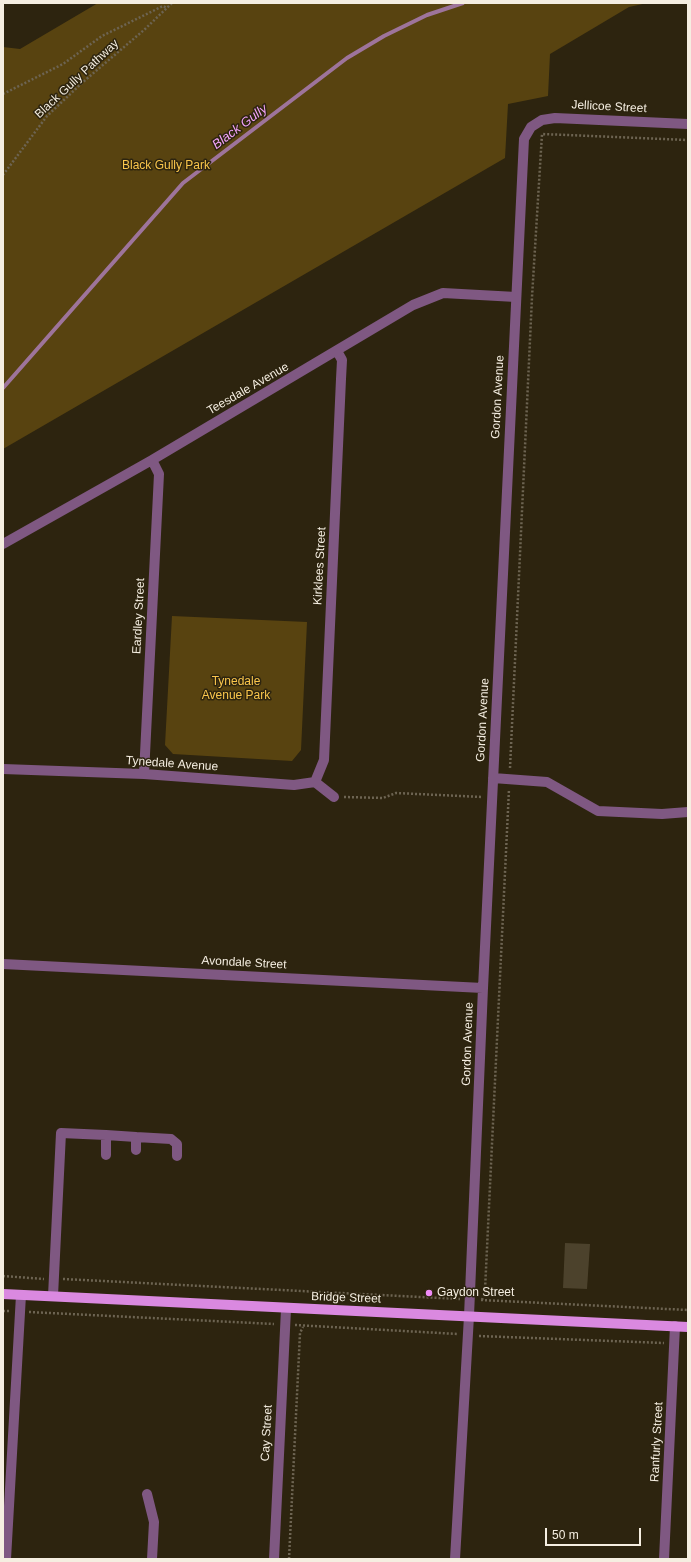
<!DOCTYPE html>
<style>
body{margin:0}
#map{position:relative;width:691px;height:1562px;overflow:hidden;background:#2d240f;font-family:Helvetica,sans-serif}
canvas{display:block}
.frame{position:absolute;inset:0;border:4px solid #f5eee1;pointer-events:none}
.scale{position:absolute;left:545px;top:1528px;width:96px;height:18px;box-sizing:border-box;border:2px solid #f5eee1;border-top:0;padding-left:5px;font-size:12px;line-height:14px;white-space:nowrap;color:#f5eee1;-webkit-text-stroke:3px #2d240f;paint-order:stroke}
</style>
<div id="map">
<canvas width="691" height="1562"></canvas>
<div class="frame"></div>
<div class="scale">50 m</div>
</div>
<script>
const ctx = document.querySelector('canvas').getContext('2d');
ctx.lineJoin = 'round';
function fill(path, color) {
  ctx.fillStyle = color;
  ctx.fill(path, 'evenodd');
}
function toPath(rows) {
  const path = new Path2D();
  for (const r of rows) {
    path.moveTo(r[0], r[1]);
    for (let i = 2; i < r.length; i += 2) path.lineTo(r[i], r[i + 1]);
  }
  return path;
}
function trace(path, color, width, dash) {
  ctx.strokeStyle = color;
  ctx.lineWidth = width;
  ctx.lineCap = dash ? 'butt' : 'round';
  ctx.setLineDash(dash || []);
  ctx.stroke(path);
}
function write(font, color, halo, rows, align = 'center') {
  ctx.font = font + ' Helvetica,sans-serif';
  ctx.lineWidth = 3;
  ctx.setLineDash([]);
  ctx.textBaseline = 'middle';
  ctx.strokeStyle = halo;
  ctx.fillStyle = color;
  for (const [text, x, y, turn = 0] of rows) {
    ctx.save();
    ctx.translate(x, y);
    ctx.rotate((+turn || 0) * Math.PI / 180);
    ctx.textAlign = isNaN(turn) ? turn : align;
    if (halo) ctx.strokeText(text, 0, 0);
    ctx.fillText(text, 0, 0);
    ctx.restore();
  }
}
fill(toPath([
 [98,3,647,3,629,7,550,54,548,96,508,104,505,158,3,449,3,47,20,49],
 [172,616,307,622,301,750,292,761,173,754,165,745]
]), '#584310');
trace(toPath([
 [3,388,183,183,347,58,384,36,427,15,463,3]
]), '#9e749b', 4);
fill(toPath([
 [565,1243,590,1244,587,1289,563,1288]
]), '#4c422c');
trace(toPath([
 [3,94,63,64,102,36,163,6,167,8],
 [3,175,47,116,83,82,144,30,172,3],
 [510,768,532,297,542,134,688,140],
 [344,797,383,798,396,793,482,797],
 [3,1276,44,1279],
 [63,1279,460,1299],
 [481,1300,688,1310],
 [482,1300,485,1290,509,789],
 [3,1311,10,1311],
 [29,1312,274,1324],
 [295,1325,458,1334],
 [479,1336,664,1343],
 [289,1559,300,1333,303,1327]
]), '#6d6452', 2.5, [2, 2]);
trace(toPath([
 [3,544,152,460,413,305,443,293,516,297],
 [3,769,144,774,294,785,315,782,334,797],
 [144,774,159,474,152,460],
 [493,778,547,782,598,811,662,814,688,812],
 [315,782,324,760,341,379,342,360,337,351],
 [3,964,483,988],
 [106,1135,136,1137,136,1150],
 [136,1137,171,1139,177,1144,177,1156],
 [53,1296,61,1133,106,1135,106,1155],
 [147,1494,154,1522,152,1559],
 [6,1559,21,1295],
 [274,1559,286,1309],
 [455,1559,469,1316,483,988,524,139,531,127,542,120,555,118,688,124],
 [664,1559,675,1326]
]), '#7f5882', 10);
trace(toPath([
 [3,1294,688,1327]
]), '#da89e0', 10);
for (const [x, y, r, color] of [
 [429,1293,4,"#ef8bf7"]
]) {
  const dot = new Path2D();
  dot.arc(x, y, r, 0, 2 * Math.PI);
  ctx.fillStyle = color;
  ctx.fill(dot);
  trace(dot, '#2d240f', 1.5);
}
write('12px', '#f5eee1', '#2d240f', [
 ["Black Gully Pathway",77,79,-43],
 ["Jellicoe Street",609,107,3],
 ["Teesdale Avenue",248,389,-30],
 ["Gordon Avenue",498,397,-87],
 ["Kirklees Street",320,566,-87],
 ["Eardley Street",139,616,-87],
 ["Gordon Avenue",483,720,-87],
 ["Tynedale Avenue",172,764,4],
 ["Avondale Street",244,963,3],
 ["Gordon Avenue",468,1044,-88],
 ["Bridge Street",346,1298,2],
 ["Cay Street",267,1433,-87],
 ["Ranfurly Street",657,1442,-87]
]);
write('12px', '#fac64c', '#2d240f', [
 ["Black Gully Park",166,166],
 ["Tynedale",236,682],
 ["Avenue Park",236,696]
]);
write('12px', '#f5eee1', '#2d240f', [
 ["Gaydon Street",437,1293]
], 'left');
write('italic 13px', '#f3a3fa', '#2d240f', [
 ["Black Gully",240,127,-37]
]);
</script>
